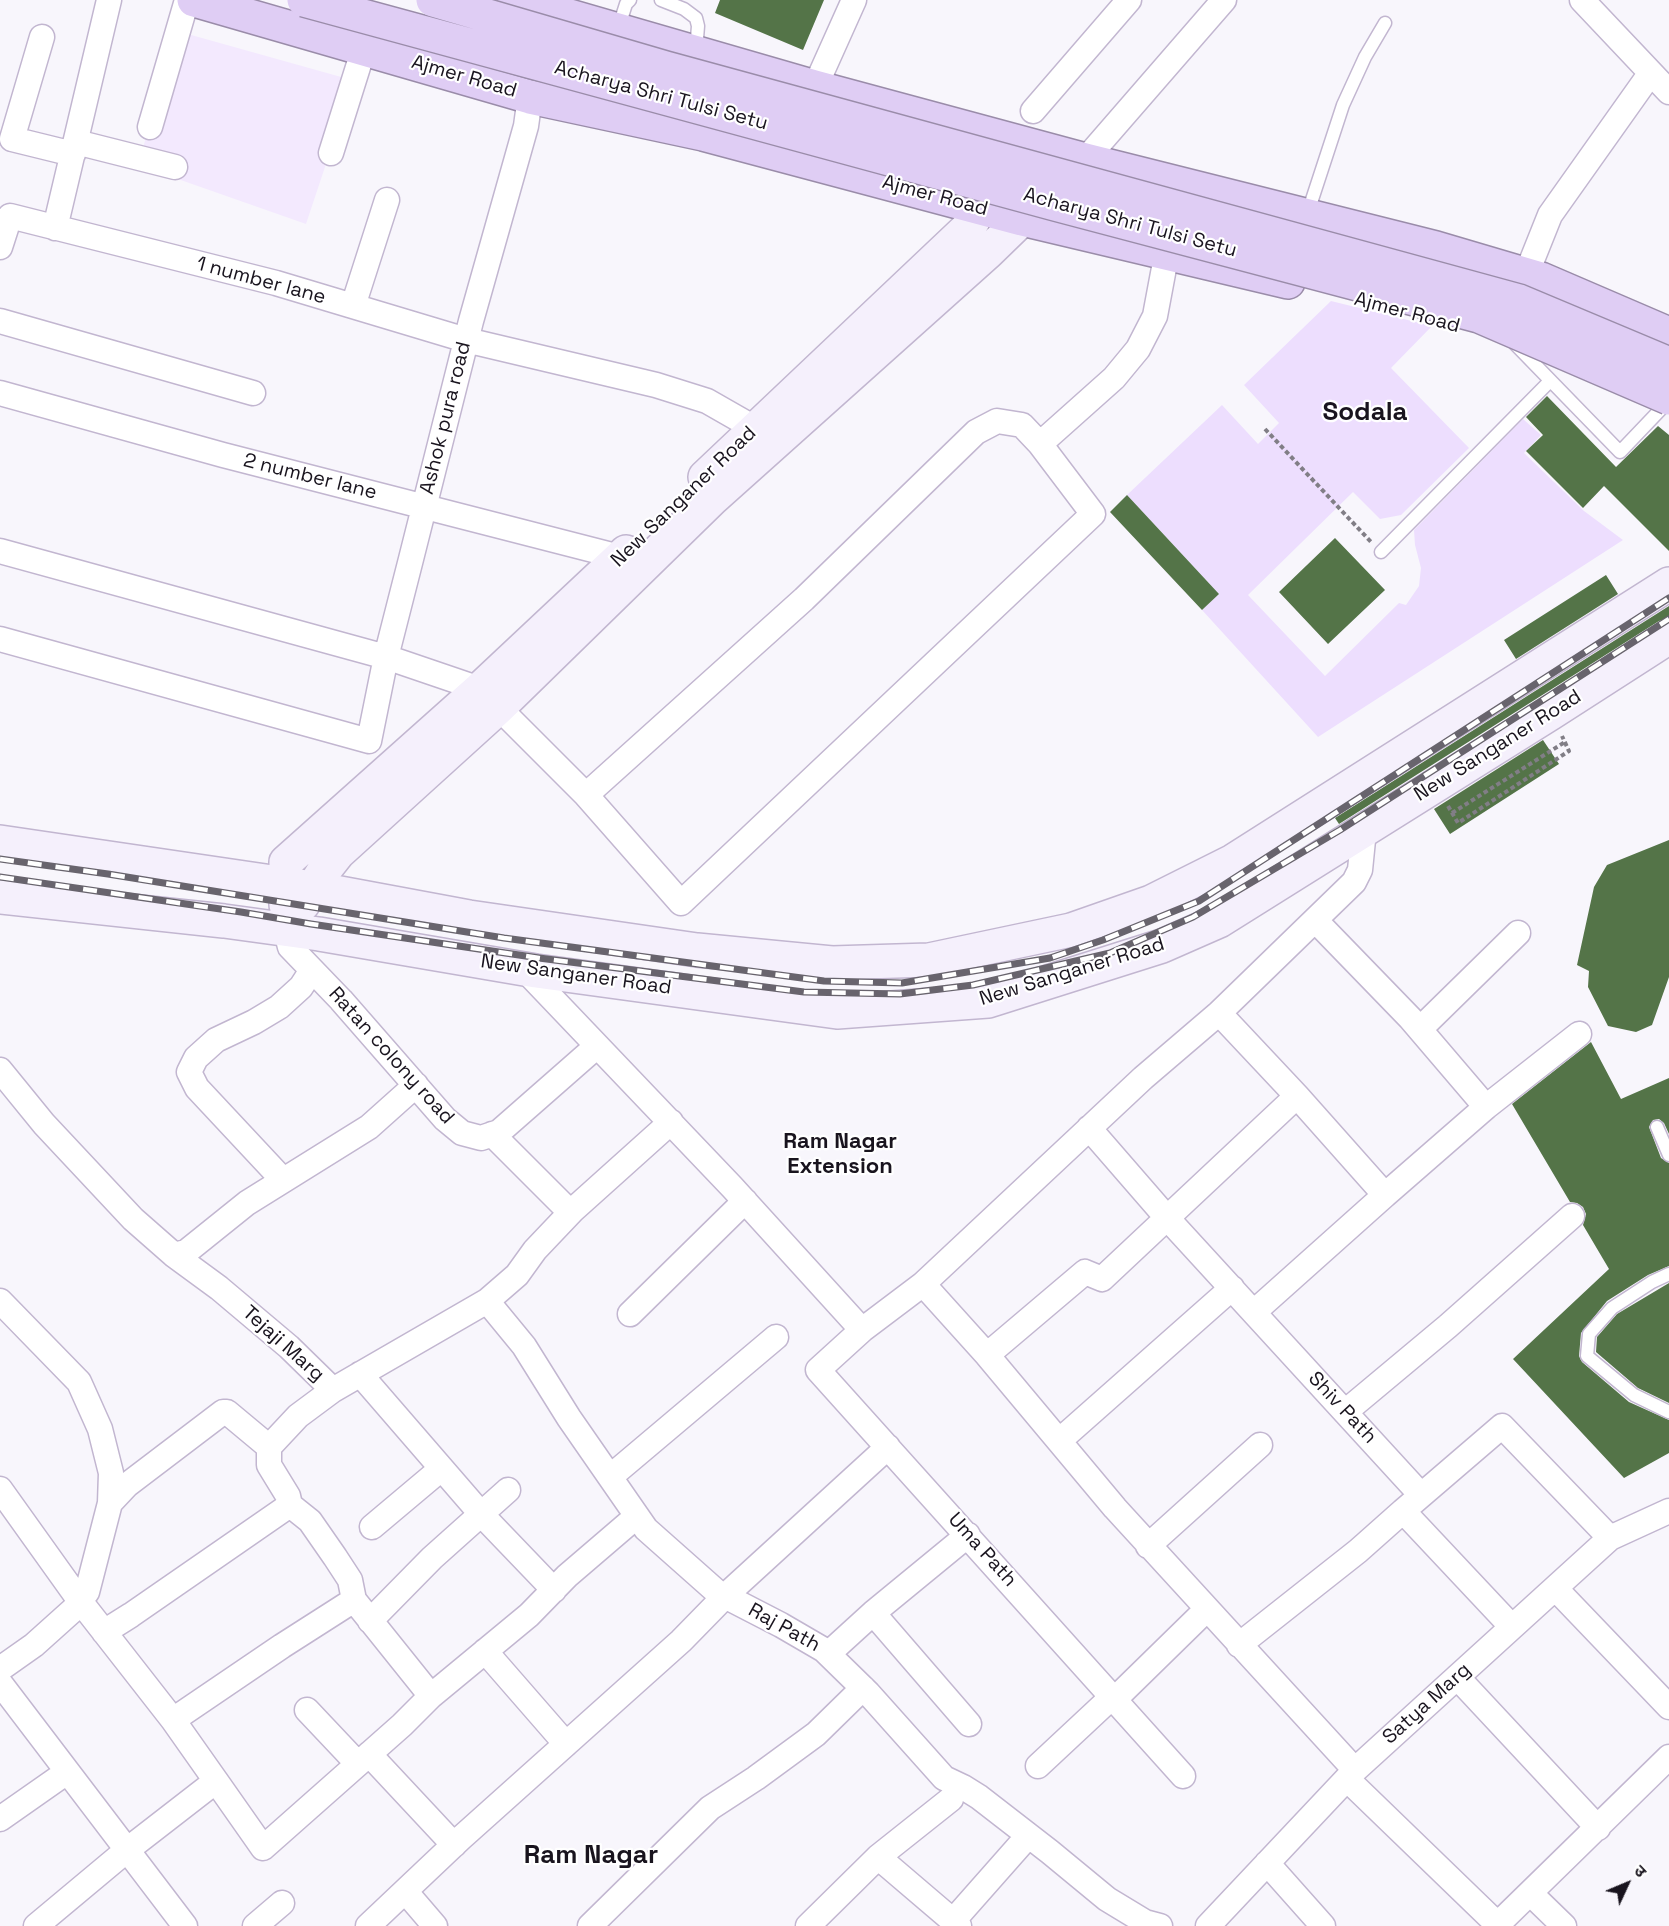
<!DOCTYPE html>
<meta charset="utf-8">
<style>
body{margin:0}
#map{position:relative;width:1669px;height:1926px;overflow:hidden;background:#f8f6fc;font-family:"Space Grotesk","Noto Sans Devanagari",sans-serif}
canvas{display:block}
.north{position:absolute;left:1597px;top:1854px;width:60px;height:60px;-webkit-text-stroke:4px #fff;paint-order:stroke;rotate:46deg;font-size:16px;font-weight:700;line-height:24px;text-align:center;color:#19141e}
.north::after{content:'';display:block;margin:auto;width:21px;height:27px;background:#19141e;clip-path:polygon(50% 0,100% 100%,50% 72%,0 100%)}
</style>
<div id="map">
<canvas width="1669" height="1926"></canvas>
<div class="north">उ</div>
</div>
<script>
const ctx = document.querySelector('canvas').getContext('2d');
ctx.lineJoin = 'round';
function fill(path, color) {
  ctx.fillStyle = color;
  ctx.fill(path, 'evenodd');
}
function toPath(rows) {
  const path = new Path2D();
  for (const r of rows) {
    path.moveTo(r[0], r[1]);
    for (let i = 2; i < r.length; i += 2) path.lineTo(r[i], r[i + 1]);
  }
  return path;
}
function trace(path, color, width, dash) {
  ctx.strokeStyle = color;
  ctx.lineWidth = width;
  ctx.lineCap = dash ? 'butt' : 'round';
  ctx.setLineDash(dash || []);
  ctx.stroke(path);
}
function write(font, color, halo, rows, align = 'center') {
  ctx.font = font + ' "Space Grotesk",sans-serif';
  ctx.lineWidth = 4.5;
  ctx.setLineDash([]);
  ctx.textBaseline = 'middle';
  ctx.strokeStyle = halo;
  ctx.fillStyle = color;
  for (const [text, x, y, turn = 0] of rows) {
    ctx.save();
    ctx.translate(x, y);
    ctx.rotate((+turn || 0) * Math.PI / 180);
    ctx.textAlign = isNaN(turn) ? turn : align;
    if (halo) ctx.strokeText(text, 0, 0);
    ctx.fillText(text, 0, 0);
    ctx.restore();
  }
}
fill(toPath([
 [177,31,359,82,329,155,306,224,138,165]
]), '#f3e9fe');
fill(toPath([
 [1331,301,1432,326,1391,368,1469,448,1401,515,1380,519,1353,492,1248,595,1325,676,1399,603,1406,605,1419,586,1421,568,1415,545,1414,530,1523,419,1541,435,1524,453,1584,511,1623,540,1318,737,1202,610,1219,594,1127,495,1222,405,1258,444,1279,423,1244,385]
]), '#eddefe');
fill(toPath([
 [720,0,824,0,803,50,715,13],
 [1547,396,1616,467,1658,426,1669,435,1669,551,1604,486,1583,508,1526,451,1543,435,1526,417],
 [1127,495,1219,594,1202,610,1110,512],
 [1335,538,1385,590,1328,644,1279,592],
 [1606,575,1618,594,1516,659,1504,640],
 [1669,606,1669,618,1659,621,1339,824,1335,818],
 [1543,740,1559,764,1450,834,1434,809],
 [1669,840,1669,977,1652,1025,1636,1032,1608,1026,1588,987,1589,971,1577,965,1594,887,1607,865],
 [1591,1042,1621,1099,1669,1078,1669,1134,1664,1123,1659,1119,1653,1120,1649,1127,1661,1158,1669,1163,1669,1266,1648,1275,1607,1301,1581,1333,1579,1356,1582,1362,1629,1402,1669,1420,1669,1453,1624,1478,1513,1359,1609,1269,1583,1225,1586,1214,1583,1207,1577,1203,1570,1202,1512,1104],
 [1669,1283,1669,1403,1638,1388,1596,1352,1597,1337,1617,1314]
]), '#547448');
const lane = toPath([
 [661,0,684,9,696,18,698,26,696,51],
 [618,29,626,4,630,0],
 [1307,215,1343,105,1365,57,1385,23],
 [1515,344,1620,452,1661,409],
 [1381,552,1550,381],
 [1657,1127,1669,1155],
 [1669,1274,1652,1282,1612,1308,1589,1334,1587,1356,1634,1395,1669,1412]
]);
const street = toPath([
 [1582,0,1669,92],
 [42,37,12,139,73,154],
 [815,87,854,0],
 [1033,111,1129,0],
 [150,127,187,0],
 [76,142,175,167],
 [331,153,364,48],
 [1085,160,1224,0],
 [55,228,109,0],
 [0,247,10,216,276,283,466,340,656,385,707,401,756,429],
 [1526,275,1550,215,1650,74],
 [353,306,387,200],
 [0,321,253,393],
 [0,393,223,455,620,557],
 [1040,444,1114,378,1138,349,1155,316,1167,252],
 [0,551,386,657,480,689,586,795,804,599,976,432,997,421,1022,425,1040,444,1093,514,681,903,586,795],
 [0,639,369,741,386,657,411,559,471,321,526,126,530,97],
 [286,931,290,947,341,1000,445,1119,462,1133,481,1138,499,1132,597,1046],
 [524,969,732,1187,862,1330],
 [1219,1013,1297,1096,1385,1195,1486,1107,1410,1018,1315,920],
 [1420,1029,1518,933],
 [0,1070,44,1124,133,1219,174,1255,219,1288,289,1347,333,1390,487,1301,517,1275,535,1250,573,1210,671,1122],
 [1486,1107,1579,1034],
 [1089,1128,1168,1219,1421,1495],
 [492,1134,570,1212],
 [283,1180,197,1088,189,1072,196,1058,216,1040,254,1022,279,1007,301,987,312,970],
 [174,1255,186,1252,247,1203,369,1127,416,1085],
 [923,1284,987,1355,1115,1508,1355,1770],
 [0,1301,79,1382,100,1429,111,1473,110,1503,87,1592,73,1610,34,1645,0,1669],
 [487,1301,524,1346,569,1418,646,1529,717,1592,781,1625,824,1650,868,1693,944,1778,963,1787,979,1797,1050,1852,1107,1899,1145,1922,1160,1926],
 [1254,1312,1385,1195],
 [630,1314,745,1201],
 [987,1355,1085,1272,1102,1279,1297,1096],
 [360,1374,482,1515,554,1590],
 [1345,1412,1448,1326,1572,1216],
 [1059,1441,1232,1288],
 [610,1477,776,1337],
 [0,1489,80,1601,173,1720,216,1781,127,1850,36,1926],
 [110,1503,127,1485,223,1412,227,1412,269,1447],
 [290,1505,310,1521,335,1557,350,1580,354,1600],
 [372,1527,441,1469],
 [1148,1546,1260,1445],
 [1555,1588,1669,1707],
 [873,1613,969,1724],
 [370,1621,432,1558,508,1490],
 [1512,1627,1403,1511,1502,1426,1610,1538],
 [104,1632,131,1615,290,1505,288,1496,269,1465,269,1447,298,1416,333,1390],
 [1239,1645,1358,1551,1403,1511],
 [485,1651,566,1744],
 [828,1654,873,1613,968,1535],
 [1457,1677,1598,1828],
 [0,1683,185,1926],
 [1115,1699,1206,1610],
 [307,1710,358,1764],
 [173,1720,282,1646,354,1600,431,1696,529,1615,567,1576,637,1516],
 [369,1754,454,1845],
 [1038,1766,1113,1696],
 [1183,1776,818,1370,862,1330,923,1284,1143,1078,1219,1013,1354,882,1360,870,1364,830],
 [1347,1779,1498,1925],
 [216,1781,263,1848,402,1725,431,1696],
 [0,1819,67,1772],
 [878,1857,951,1799],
 [1267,1863,1323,1926],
 [405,1891,435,1926],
 [1530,1893,1564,1926],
 [255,1926,282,1903],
 [368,1926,461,1838,681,1641,725,1596,888,1447],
 [590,1926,710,1808,756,1778,816,1734,863,1688],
 [808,1926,878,1857,953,1921],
 [959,1926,953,1921,1028,1836],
 [1208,1926,1355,1770,1610,1538,1669,1511],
 [1496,1926,1669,1757]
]);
const secondary = toPath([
 [705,477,969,227,981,208,991,182],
 [0,842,313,888,469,917,697,950,832,963,929,960,1071,930,1151,902,1233,861,1669,584],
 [0,897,224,921,319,934,536,971,837,1012,988,1001,1162,946,1219,921,1551,713,1669,637],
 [303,904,323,872,338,853,499,707,712,499,988,252,1022,219,1032,197],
 [286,905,286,862,480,689,626,552]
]);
const highway = toPath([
 [194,0,530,97,703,134,1022,219,1288,282],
 [514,0,815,87,1085,160,1436,248,1541,279,1669,334]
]);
trace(lane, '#c2b6d0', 15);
trace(street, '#c2b6d0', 27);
trace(secondary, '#c2b6d0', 36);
trace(highway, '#9a8ca9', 36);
trace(toPath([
 [1265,429,1371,542],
 [1448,806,1458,823,1569,751,1562,736],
 [1452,813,1565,742]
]), '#817e86', 4, [4.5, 3]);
trace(lane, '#fff', 12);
trace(street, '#fff', 24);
trace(secondary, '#f5f0fc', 33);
trace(highway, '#dfcdf4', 33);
const rail = toPath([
 [0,859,108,874,504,938,824,981,902,983,1050,958,1103,940,1199,901,1669,598],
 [0,877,241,912,311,924,539,958,804,992,900,994,973,985,1110,953,1193,917,1340,830,1669,619]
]);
trace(rail, '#68646d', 7);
trace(rail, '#fff', 4.5, [14]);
const highwayBridge = toPath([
 [304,0,1055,204,1479,316,1669,398],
 [433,0,666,68,1519,301,1669,364]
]);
trace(highwayBridge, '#9a8ca9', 36, []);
trace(highwayBridge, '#dfcdf4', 33);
write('20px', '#19141e', '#fff', [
 ["Ajmer Road",464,77,16],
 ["Acharya Shri Tulsi Setu",661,96,15],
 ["Ajmer Road",935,196,15],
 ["Acharya Shri Tulsi Setu",1130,223,15],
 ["1 number lane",261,281,15],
 ["Ajmer Road",1407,313,15],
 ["Ashok pura road",446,418,-76],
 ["2 number lane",310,477,14],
 ["New Sanganer Road",684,497,-44],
 ["New Sanganer Road",1498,746,-32],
 ["New Sanganer Road",1072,972,-17],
 ["New Sanganer Road",576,975,8],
 ["Ratan colony road",391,1056,48],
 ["Tejaji Marg",283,1344,42],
 ["Shiv Path",1342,1408,47],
 ["Uma Path",982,1550,48],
 ["Raj Path",784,1628,29],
 ["Satya Marg",1427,1704,-42]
]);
write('bold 22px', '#19141e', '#fff', [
 ["Ram Nagar",840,1142],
 ["Extension",840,1167]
]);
write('bold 26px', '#19141e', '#fff', [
 ["Sodala",1365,413],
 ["Ram Nagar",591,1856]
]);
</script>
